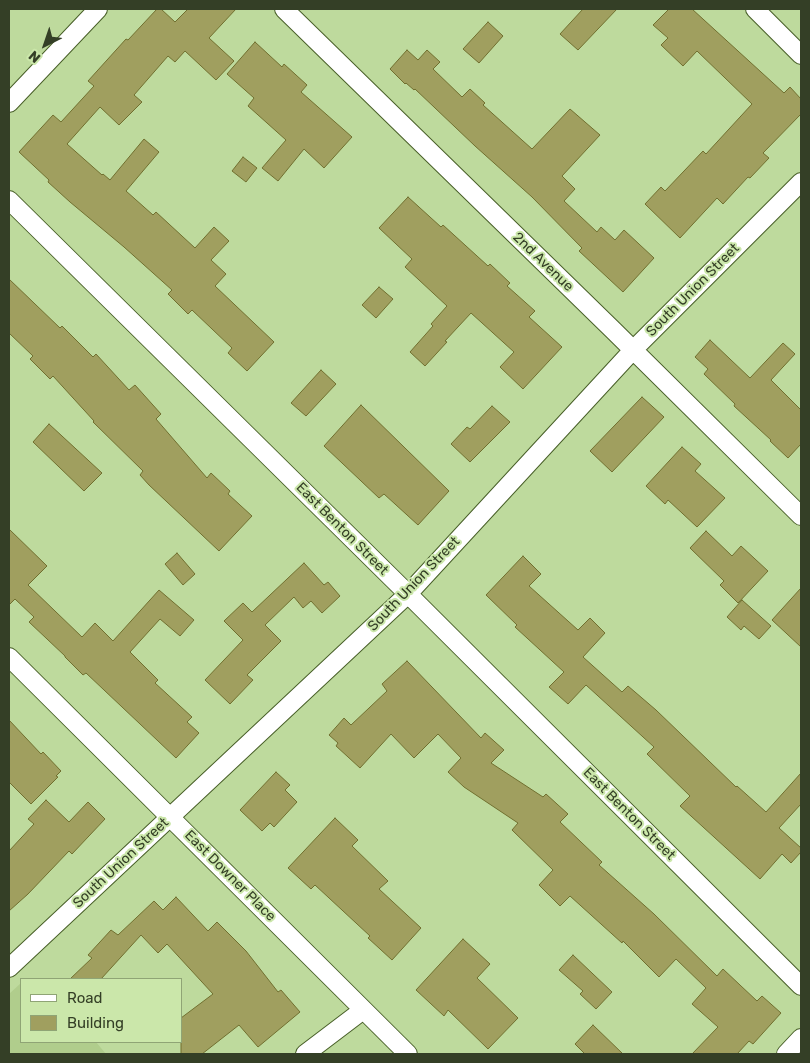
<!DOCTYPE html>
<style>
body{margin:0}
#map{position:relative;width:810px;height:1063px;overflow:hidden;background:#beda9d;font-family:Rubik,sans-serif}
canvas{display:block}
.frame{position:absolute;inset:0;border:10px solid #343f26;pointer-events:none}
.legend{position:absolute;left:20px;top:978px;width:162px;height:65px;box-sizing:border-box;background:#cbe7aa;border:1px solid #8fa475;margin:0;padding:6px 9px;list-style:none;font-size:15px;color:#343f26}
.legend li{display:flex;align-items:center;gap:10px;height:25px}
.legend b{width:25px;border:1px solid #8fa475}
.north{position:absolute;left:20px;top:20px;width:50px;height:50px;-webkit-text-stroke:4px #cbe7aa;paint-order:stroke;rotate:221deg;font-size:14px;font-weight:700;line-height:20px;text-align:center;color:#343f26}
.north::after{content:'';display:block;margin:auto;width:18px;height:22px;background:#343f26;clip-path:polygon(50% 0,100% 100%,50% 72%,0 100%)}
</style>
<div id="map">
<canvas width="810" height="1063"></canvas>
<div class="frame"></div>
<ul class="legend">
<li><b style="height:6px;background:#fff"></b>Road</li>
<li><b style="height:14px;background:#a09f5f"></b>Building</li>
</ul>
<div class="north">N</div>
</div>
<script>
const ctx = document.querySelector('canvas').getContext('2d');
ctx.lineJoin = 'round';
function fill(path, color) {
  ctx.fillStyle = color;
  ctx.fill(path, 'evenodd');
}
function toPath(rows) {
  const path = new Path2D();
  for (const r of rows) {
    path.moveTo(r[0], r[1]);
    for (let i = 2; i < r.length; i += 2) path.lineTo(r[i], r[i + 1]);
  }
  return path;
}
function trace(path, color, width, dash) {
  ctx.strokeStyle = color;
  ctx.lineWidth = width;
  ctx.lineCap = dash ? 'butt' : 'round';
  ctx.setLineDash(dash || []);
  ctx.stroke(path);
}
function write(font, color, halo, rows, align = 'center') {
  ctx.font = font + ' Rubik,sans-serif';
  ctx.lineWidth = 4;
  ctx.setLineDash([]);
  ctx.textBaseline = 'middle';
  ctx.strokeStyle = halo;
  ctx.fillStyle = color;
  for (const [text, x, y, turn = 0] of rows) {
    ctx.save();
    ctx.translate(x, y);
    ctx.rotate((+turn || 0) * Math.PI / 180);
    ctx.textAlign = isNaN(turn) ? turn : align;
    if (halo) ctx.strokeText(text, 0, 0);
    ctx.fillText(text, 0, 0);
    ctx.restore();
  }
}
fill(toPath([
 [21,983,21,1042,96,1042,106,1054,9,1054,9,994]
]), '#b0cd8c');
const building = toPath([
 [157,9,161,9,175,22,188,9,236,9,209,38,234,61,216,80,185,51,175,62,168,56,134,95,142,102,119,125,100,107,67,144,102,175,103,174,110,180,144,139,159,152,126,191,153,215,156,212,195,248,214,227,229,241,211,260,226,274,215,286,274,342,247,371,228,353,232,348,192,310,188,314,168,294,172,290,124,247,70,202,48,182,49,180,19,152,53,115,61,122,94,86,88,81,126,39,128,40,157,9],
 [583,9,617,9,578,50,560,34,583,9],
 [669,9,692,9,784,93,790,87,801,99,801,114,763,153,769,158,750,178,748,177,723,204,717,198,680,238,645,204,661,187,665,191,703,151,706,154,752,104,697,51,683,66,661,45,668,38,653,25,669,9],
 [488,22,503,36,479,63,463,49,488,22],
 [255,42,282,67,284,64,307,85,301,92,352,137,324,168,304,149,278,181,262,168,286,140,248,106,254,98,227,74,255,42],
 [407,50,418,60,427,50,440,62,433,69,462,97,470,89,485,103,483,105,532,149,570,109,600,135,562,176,575,189,564,201,597,232,601,227,615,240,624,230,654,258,623,292,579,251,582,248,532,197,475,146,415,89,414,90,406,83,405,84,390,69,407,50],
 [243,157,257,168,246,182,232,171,243,157],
 [408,197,441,227,443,225,488,266,490,264,510,283,507,286,535,311,529,317,562,347,523,389,500,367,514,352,471,313,445,341,447,342,425,366,410,352,433,326,431,324,447,306,405,267,412,259,379,228,408,197],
 [9,279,60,328,62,326,93,357,96,354,129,390,135,385,161,414,156,419,207,478,211,473,230,491,228,494,252,516,219,551,149,485,140,475,143,471,93,422,94,421,53,376,50,379,30,359,33,356,9,333,9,279],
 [379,287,393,299,376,318,362,305,379,287],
 [710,340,750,378,783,343,795,354,771,380,801,410,801,444,788,458,770,441,771,440,734,406,735,404,704,374,708,369,695,357,710,340],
 [321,370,336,384,306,416,291,403,321,370],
 [642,397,664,417,612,472,590,451,642,397],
 [361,405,449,491,418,525,384,494,379,498,324,446,361,405],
 [492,406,510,422,470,462,451,444,467,427,470,429,492,406],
 [49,424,102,473,84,491,33,442,49,424],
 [682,447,701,464,695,471,725,498,697,527,668,500,665,504,646,486,682,447],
 [9,529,47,566,28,585,82,637,95,623,113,641,159,590,194,620,180,636,160,619,130,652,158,680,155,683,192,717,187,722,199,733,176,758,86,673,83,675,65,657,65,656,29,622,34,617,15,599,9,605,9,529],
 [706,531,732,556,741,546,768,571,738,603,720,585,724,581,690,548,706,531],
 [177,553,195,574,183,585,165,564,177,553],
 [523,556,541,574,529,586,578,630,590,618,605,633,583,657,622,692,628,686,656,710,736,787,737,786,766,812,801,773,801,804,779,828,801,848,801,852,791,863,782,854,760,879,680,806,690,796,647,754,654,747,586,685,568,704,549,687,564,672,515,627,517,625,486,595,523,556],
 [304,563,324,585,328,582,340,596,322,613,311,601,303,608,294,597,265,625,281,641,247,675,253,680,230,704,205,680,243,640,224,621,243,603,252,612,304,563],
 [801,588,801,647,772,620,801,588],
 [742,600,771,626,759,639,744,626,741,630,727,617,742,600],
 [407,661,481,738,485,733,504,750,491,763,543,797,546,794,568,814,560,822,602,862,599,865,654,914,717,976,723,969,757,1001,762,996,781,1013,753,1044,749,1041,737,1054,692,1054,718,1027,692,1004,706,988,676,959,659,977,623,941,622,943,570,896,560,906,539,885,553,870,512,830,518,823,464,787,448,772,461,758,438,734,414,758,391,734,360,768,336,746,338,743,329,735,344,718,351,725,387,691,382,684,407,661],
 [9,720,41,754,43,752,61,771,56,776,58,777,31,804,9,782,9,720],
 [276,772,290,785,285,790,297,802,274,827,270,823,262,831,240,810,276,772],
 [46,800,69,822,88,802,105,819,72,854,69,851,28,894,9,911,9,851,34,824,28,819,46,800],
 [335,818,358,840,352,846,388,881,379,889,421,928,392,960,368,938,370,936,315,885,311,889,288,868,335,818],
 [176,897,208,931,217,922,246,951,278,992,281,990,300,1012,258,1047,239,1025,202,1054,181,1054,181,1018,213,994,167,944,158,953,141,935,101,979,70,979,92,958,88,955,111,930,118,935,154,901,163,910,176,897],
 [463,939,490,964,477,978,518,1018,488,1049,448,1010,444,1016,416,990,463,939],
 [573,955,612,992,596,1009,580,994,583,991,559,970,573,955],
 [593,1025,623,1054,585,1054,575,1044,593,1025]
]);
fill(building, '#a09f5f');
trace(building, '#706f2f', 1);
const minor = toPath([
 [284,9,614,331,801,516],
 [755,9,801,55],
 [9,103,98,9],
 [9,200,408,594,801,986],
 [9,657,408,1054],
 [9,968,408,594,633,350,801,182],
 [305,1054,363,1010],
 [786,1054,801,1038]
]);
trace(minor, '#485f28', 20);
trace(minor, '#fff', 18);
write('14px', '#343f26', '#cbe7aa', [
 ["2nd Avenue",543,262,44],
 ["South Union Street",693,290,-45],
 ["East Benton Street",342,529,45],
 ["South Union Street",414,584,-46],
 ["East Benton Street",629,814,45],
 ["South Union Street",121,863,-43],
 ["East Downer Place",230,876,45]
]);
</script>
